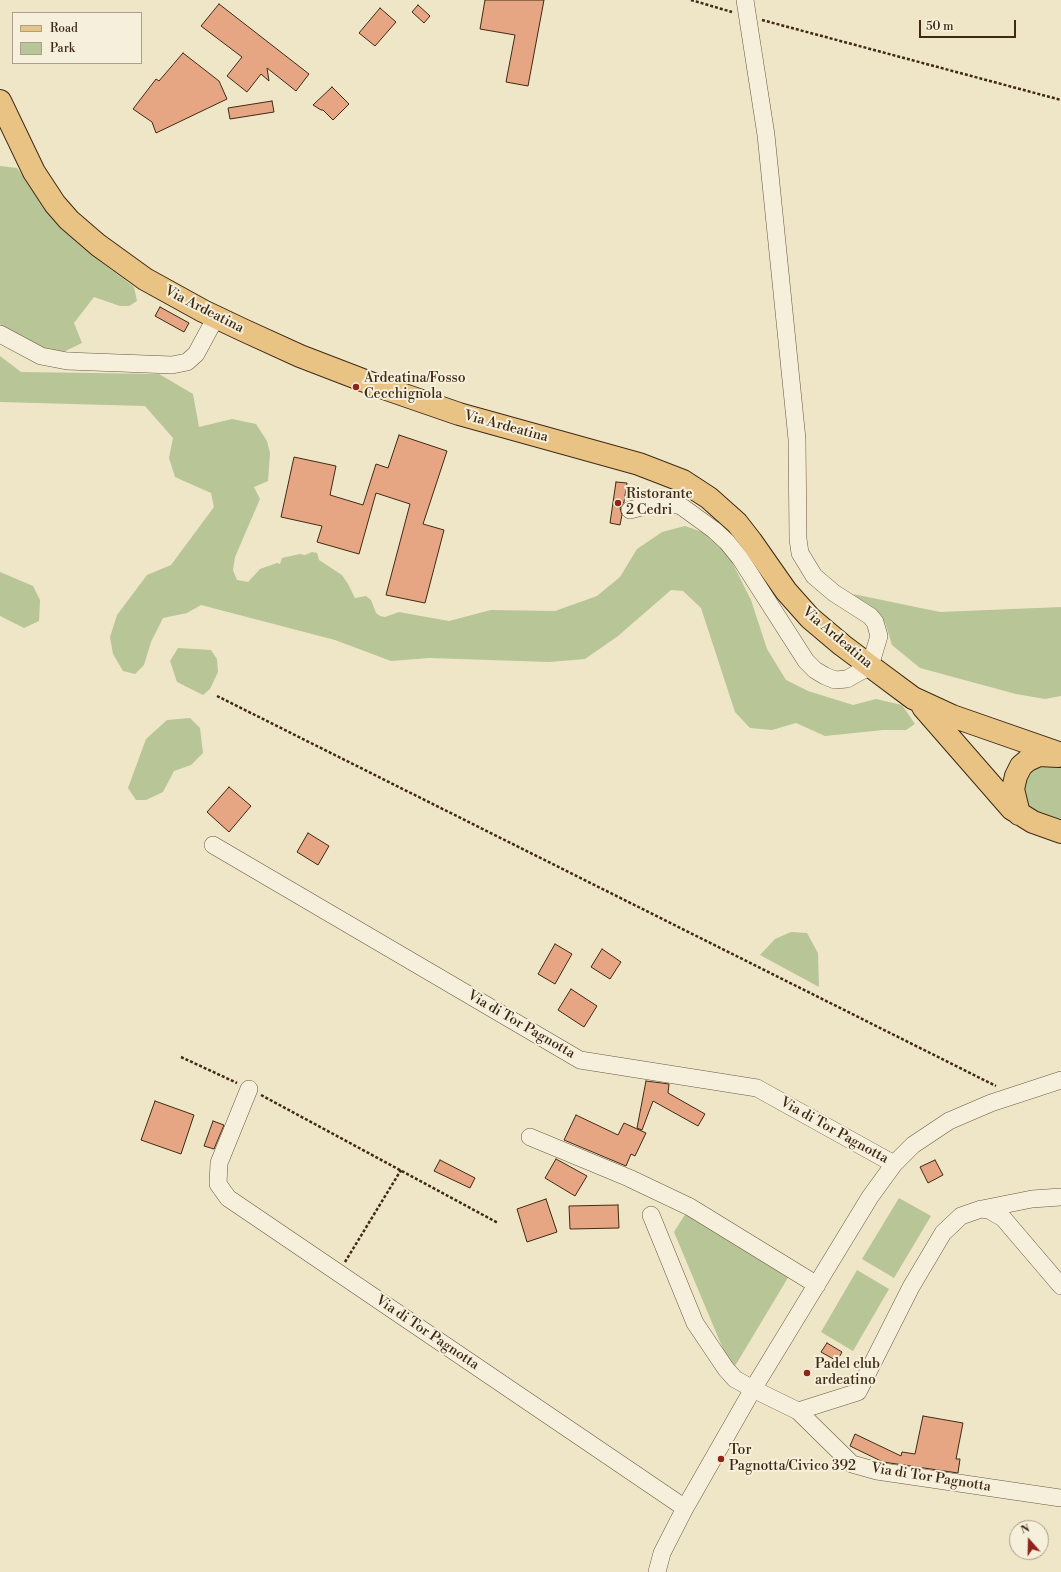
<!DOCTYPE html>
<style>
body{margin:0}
#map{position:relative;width:1061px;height:1572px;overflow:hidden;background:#efe6c8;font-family:"Libre Bodoni",serif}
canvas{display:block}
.legend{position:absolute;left:12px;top:12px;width:130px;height:52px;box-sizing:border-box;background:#f5efdb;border:1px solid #aca08b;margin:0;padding:5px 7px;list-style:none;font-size:12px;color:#3f2a14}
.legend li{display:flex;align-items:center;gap:8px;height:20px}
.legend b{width:20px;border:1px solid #aca08b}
.north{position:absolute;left:1009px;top:1520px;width:40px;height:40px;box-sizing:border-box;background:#f5efdb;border:1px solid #aca08b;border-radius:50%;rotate:340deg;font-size:11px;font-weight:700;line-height:16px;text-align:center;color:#3f2a14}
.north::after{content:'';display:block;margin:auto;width:14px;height:18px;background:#8f2418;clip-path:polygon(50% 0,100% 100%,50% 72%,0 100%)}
.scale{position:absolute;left:919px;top:20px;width:97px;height:18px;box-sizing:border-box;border:2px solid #3f2a14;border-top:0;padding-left:5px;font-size:12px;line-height:14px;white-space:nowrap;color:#3f2a14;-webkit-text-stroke:3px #f5efdb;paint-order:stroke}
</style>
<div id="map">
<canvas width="1061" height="1572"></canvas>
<ul class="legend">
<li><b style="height:5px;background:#e8c384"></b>Road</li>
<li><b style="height:11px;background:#b7c597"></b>Park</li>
</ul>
<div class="north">N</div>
<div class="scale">50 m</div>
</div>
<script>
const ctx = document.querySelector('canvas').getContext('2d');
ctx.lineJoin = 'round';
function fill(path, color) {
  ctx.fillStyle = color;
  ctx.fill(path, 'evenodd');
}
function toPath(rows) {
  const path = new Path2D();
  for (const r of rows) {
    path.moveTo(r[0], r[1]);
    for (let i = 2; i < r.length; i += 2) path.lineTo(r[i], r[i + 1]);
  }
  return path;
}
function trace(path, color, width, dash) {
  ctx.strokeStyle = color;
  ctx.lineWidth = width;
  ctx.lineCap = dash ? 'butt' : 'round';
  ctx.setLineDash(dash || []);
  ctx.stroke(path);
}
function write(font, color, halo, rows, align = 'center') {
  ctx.font = font + ' "Libre Bodoni",serif';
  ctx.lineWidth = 4;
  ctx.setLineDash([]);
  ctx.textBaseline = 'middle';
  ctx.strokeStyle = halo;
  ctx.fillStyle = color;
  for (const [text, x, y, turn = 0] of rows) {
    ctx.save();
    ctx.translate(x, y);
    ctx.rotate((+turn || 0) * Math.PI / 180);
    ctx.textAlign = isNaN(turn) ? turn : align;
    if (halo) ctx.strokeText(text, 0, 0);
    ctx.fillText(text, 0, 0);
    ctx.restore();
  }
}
fill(toPath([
 [0,166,17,168,57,222,101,262,134,287,137,301,129,306,120,306,94,297,74,323,82,343,57,355,24,350,0,324],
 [0,356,21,372,159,374,193,394,199,427,232,419,256,424,267,441,270,453,268,481,254,487,260,499,235,557,233,570,237,580,248,582,260,569,277,563,280,564,282,558,300,554,305,555,312,552,317,553,319,560,342,575,348,584,355,598,366,596,371,600,376,613,380,616,385,617,399,612,449,621,491,610,555,611,597,596,620,577,637,549,662,532,685,526,705,533,727,552,751,600,767,649,786,680,808,691,853,705,876,699,902,705,915,724,906,730,883,730,825,736,796,723,772,730,750,728,735,712,701,608,683,591,671,590,618,636,585,659,549,662,429,658,391,661,335,640,201,605,187,613,163,618,151,642,144,665,135,674,123,671,113,654,110,637,117,615,147,575,171,565,214,507,211,493,175,477,169,458,173,438,145,406,0,402],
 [0,572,33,586,40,600,39,621,24,628,0,616],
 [853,594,940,612,1061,607,1061,696,1045,699,1016,694,920,668,892,645,885,622],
 [178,648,211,650,217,659,218,672,210,689,203,695,177,682,170,661],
 [190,718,200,728,203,753,191,765,174,771,163,792,146,800,136,800,128,788,146,739,167,720],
 [1049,761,1061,764,1061,824,1033,810,1022,800,1023,771],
 [791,932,807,933,818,953,819,987,760,955,775,939],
 [899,1198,931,1216,894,1278,862,1259],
 [686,1213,789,1276,735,1366,726,1356,674,1232],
 [857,1270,889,1289,853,1351,821,1332]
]), '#b7c597');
const building = toPath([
 [485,0,544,0,528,86,506,82,515,35,480,29,485,0],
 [219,4,309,74,296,91,267,68,269,81,261,74,247,92,227,76,242,57,201,26,219,4],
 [418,5,430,16,424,23,412,12,418,5],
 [380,8,396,22,375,46,359,33,380,8],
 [183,53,219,81,227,99,156,133,152,122,133,109,156,79,159,81,183,53],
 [332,87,349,104,333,120,323,110,321,110,313,105,332,87],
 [272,101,274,112,230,119,228,108,272,101],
 [160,307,189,323,184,332,155,316,160,307],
 [399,435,447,451,423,524,444,530,425,603,386,595,410,504,376,493,359,554,317,542,322,526,281,517,294,457,336,466,330,495,363,505,376,464,388,468,399,435],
 [616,482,627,483,624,502,620,508,622,515,620,525,610,523,616,482],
 [229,787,251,806,229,832,207,812,229,787],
 [308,833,329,846,318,865,297,852,308,833],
 [555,944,572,954,555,984,538,974,555,944],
 [602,949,621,962,610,979,591,967,602,949],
 [571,989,597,1006,584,1027,558,1010,571,989],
 [646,1081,669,1084,668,1093,705,1114,698,1126,653,1101,642,1130,637,1128,646,1081],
 [155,1101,194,1115,181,1154,141,1140,155,1101],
 [576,1115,618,1135,624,1123,646,1133,635,1156,631,1154,626,1166,564,1140,576,1115],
 [213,1121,224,1125,214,1149,204,1146,213,1121],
 [556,1159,587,1176,575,1196,545,1178,556,1159],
 [440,1160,475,1178,470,1188,434,1171,440,1160],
 [935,1160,943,1175,928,1183,920,1167,935,1160],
 [546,1199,557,1232,527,1242,517,1209,546,1199],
 [618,1205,619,1228,570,1229,569,1206,618,1205],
 [827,1343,842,1352,837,1361,821,1352,827,1343],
 [923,1416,963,1423,956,1459,960,1459,958,1473,883,1462,850,1446,855,1434,901,1456,902,1452,915,1454,923,1416]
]);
fill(building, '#e7a683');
trace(building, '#3f2a14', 1);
const minor = toPath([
 [0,334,41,356,67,361,172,365,187,362,196,354,216,317],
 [630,510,653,504,668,503,681,506,714,530,727,542,740,558,806,661,815,670,825,676,835,680,847,679,870,666,879,636,875,622,870,616,834,593,814,576,800,553,798,539,797,439,766,135,745,0],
 [213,845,580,1060,757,1088,894,1164],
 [249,1089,219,1163,218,1184,228,1198,685,1508],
 [530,1137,629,1178,690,1207,817,1285],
 [982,1209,1032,1199,1061,1197],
 [651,1215,695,1323,726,1369,735,1379,753,1389,798,1411,852,1464,877,1471,1061,1498],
 [798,1411,858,1392,911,1287,943,1233,961,1216,981,1209,989,1210,1003,1218,1061,1286],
 [657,1572,662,1553,685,1508,753,1389,870,1197,894,1164,913,1145,949,1121,991,1103,1061,1080]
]);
const major = toPath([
 [0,101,34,172,55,204,69,220,98,245,145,279,203,311,243,330,300,356,378,386,459,414,639,464,683,481,709,498,737,523,751,541,786,591,810,618,842,645,870,666,913,698,952,716,1061,754],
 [923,707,1012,809,1033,822,1061,832],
 [1019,814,1013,789,1016,776,1021,766,1028,760,1039,755,1058,756]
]);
trace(minor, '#6b5941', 18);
trace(major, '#3f2a14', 24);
trace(toPath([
 [691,0,732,12],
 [762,20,1061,100],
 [217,696,996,1086],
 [181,1057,237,1083],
 [261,1095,498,1223],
 [345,1262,401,1170]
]), '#3f2a14', 2.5, [3, 2]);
trace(minor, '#f5efdb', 17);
trace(major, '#e8c384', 22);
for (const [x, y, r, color] of [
 [356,387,4,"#8f2418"],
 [618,503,4,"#8f2418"],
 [807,1373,4,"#8f2418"],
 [721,1459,4,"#8f2418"]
]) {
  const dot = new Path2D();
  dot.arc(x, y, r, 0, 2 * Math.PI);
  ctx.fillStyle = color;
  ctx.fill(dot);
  trace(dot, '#f5efdb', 1.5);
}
write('14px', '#3f2a14', '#f5efdb', [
 ["Via Ardeatina",204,310,27],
 ["Via Ardeatina",506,427,15],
 ["Via Ardeatina",837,638,40],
 ["Via di Tor Pagnotta",521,1025,30],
 ["Via di Tor Pagnotta",834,1131,29],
 ["Via di Tor Pagnotta",427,1333,34],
 ["Via di Tor Pagnotta",931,1478,9]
]);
write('14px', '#3f2a14', '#f5efdb', [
 ["Ardeatina/Fosso",364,379],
 ["Cecchignola",364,395],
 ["Ristorante",626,495],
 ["2 Cedri",626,511],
 ["Padel club",815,1365],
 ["ardeatino",815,1381],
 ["Tor",729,1451],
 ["Pagnotta/Civico 392",729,1467]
], 'left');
</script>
